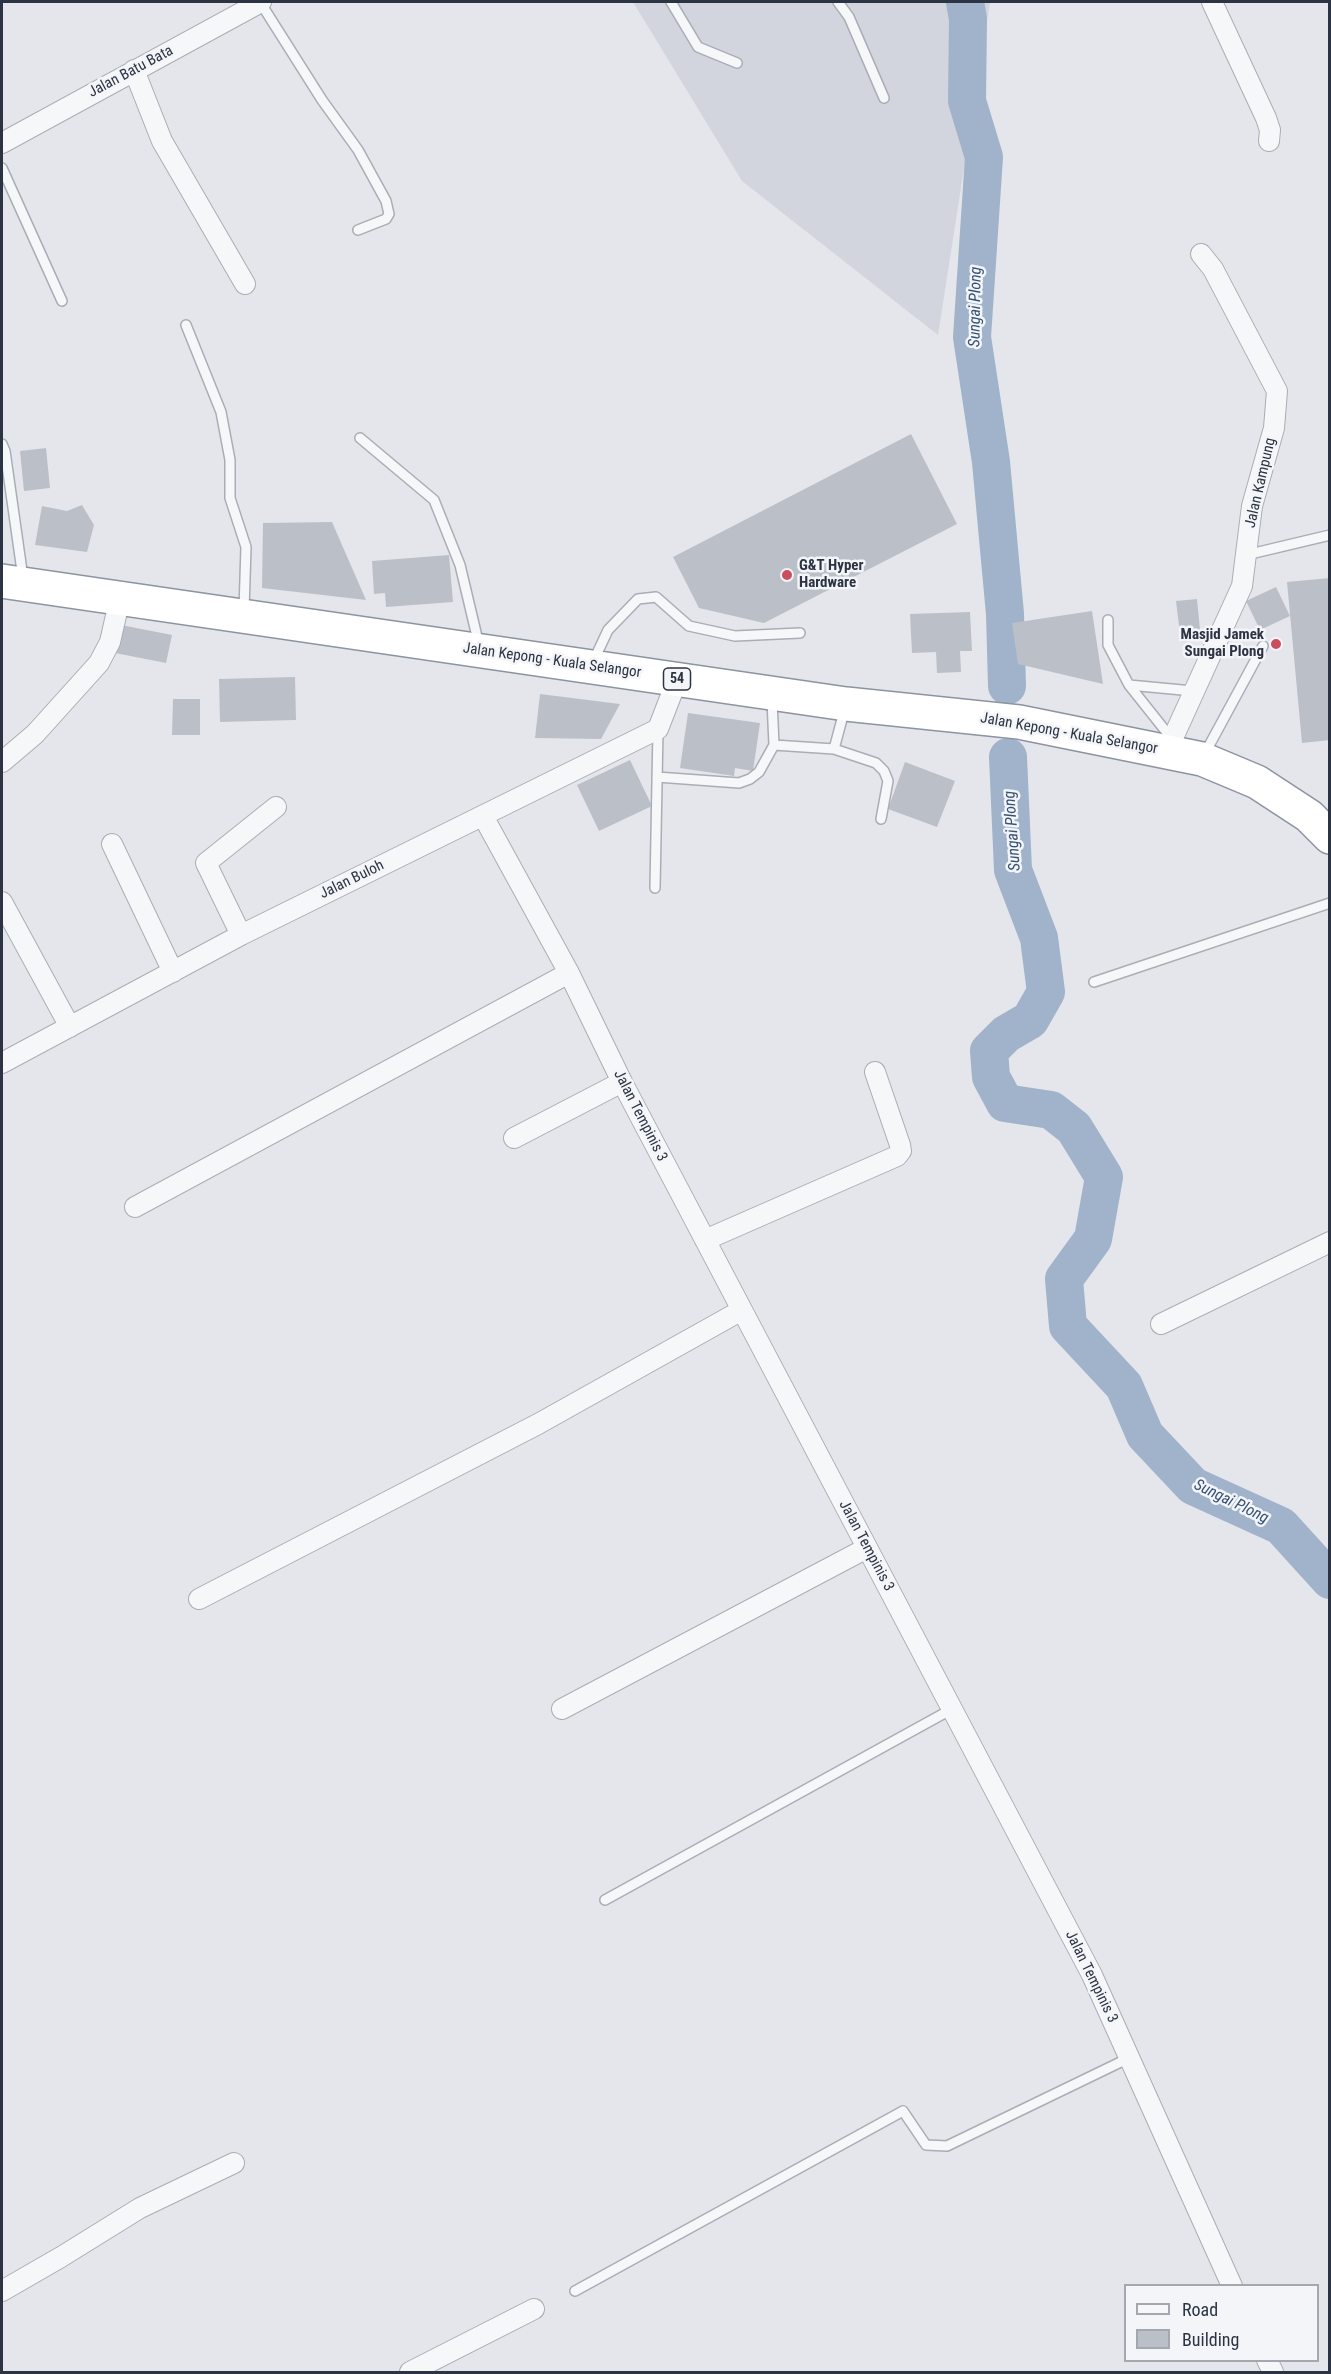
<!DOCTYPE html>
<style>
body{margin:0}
#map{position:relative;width:1331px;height:2374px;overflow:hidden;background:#e4e6eb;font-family:"Roboto Condensed",sans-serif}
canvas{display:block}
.frame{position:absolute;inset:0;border:3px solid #2c3443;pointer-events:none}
.legend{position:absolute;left:1124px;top:2284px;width:195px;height:78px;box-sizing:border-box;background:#f3f5f8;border:2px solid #a3a8b0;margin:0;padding:8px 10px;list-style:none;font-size:18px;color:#2c3443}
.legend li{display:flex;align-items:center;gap:12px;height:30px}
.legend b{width:30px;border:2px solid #a3a8b0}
</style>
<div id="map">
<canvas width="1331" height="2374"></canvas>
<div class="frame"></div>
<ul class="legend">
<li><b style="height:8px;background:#f6f7f9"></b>Road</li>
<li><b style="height:16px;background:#bbc0c8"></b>Building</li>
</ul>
</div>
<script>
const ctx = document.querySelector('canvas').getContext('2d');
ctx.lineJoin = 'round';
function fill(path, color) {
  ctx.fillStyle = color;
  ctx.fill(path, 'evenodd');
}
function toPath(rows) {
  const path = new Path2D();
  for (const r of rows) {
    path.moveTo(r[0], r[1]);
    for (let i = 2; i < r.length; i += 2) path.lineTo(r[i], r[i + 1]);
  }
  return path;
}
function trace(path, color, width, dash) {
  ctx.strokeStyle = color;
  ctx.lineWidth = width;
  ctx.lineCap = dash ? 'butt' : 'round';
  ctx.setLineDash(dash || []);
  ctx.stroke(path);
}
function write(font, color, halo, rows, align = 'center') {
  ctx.font = font + ' "Roboto Condensed",sans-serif';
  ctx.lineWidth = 5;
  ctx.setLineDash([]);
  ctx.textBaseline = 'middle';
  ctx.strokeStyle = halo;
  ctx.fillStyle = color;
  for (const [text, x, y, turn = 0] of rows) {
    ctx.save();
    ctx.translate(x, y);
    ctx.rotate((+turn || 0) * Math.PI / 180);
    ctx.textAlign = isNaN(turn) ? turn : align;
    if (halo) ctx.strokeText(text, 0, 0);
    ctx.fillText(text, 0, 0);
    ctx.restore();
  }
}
fill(toPath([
 [633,2,990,2,938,335,742,181]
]), '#d2d5dd');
trace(toPath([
 [965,2,968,19,967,101,984,157,972,337,991,462,1005,614,1007,686],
 [1008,757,1013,870,1039,938,1046,992,1030,1020,1006,1034,989,1051,991,1077,1005,1103,1051,1110,1074,1128,1104,1177,1093,1239,1064,1279,1068,1326,1124,1386,1145,1435,1193,1486,1281,1526,1330,1580]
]), '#a0b3ca', 38);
fill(toPath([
 [911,434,957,524,764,623,699,608,673,557],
 [46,448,50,488,24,491,20,451],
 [82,505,94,525,87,552,35,545,42,506,67,511],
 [332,522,366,600,262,588,263,523],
 [449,555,453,602,386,607,385,593,374,594,372,561],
 [1330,578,1330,740,1302,743,1287,582],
 [1276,587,1290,616,1260,630,1246,601],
 [1197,599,1201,640,1181,642,1176,601],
 [1092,611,1103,684,1018,664,1012,623],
 [970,612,972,651,960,651,961,672,937,673,936,652,912,653,910,614],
 [116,624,172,635,166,663,110,652],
 [295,677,296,720,220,722,219,679],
 [540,694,620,704,601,739,535,738],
 [173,699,200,699,200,735,172,735],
 [688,713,760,723,753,771,735,768,734,776,680,768],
 [630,760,652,806,599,831,577,785],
 [905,762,955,781,937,827,888,809]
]), '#bbc0c8');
const lane = toPath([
 [260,2,322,100,358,150,386,201,389,214,386,219,358,230],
 [671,2,698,47,737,63],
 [838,2,849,17,884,98],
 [2,168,62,301],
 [186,325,221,412,230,460,230,498,246,547,244,610],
 [360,438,434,500,460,565,479,645],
 [2,444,5,451,23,578],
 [1246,555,1330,535],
 [1108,620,1108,645,1129,685,1172,739],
 [593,662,608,630,638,599,656,597,689,626,735,636,800,633],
 [1129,685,1193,691],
 [774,745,834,749,876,763,884,771,888,781,881,819],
 [834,749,845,708],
 [1204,755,1263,646],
 [657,777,739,783,750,779,759,772,774,745,772,700],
 [655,888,658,729],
 [1094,982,1330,903],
 [605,1900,952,1709],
 [575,2291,903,2111,926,2145,947,2146,1129,2058]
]);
const street = toPath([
 [1212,2,1266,118,1270,130,1269,141],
 [134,70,162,141,245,284],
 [2,143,261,2],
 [1167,751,1242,586,1252,506,1274,428,1277,391,1213,269,1201,254],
 [2,762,35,734,99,663,110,642,120,598],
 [483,816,569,973,622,1082,1092,1975,1232,2286],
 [112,844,173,972],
 [2,902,70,1027],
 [241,935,206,863,276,807],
 [2,1063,241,935,658,729,677,680],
 [514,1138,622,1082],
 [135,1207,569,973],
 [705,1240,897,1156,901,1151,900,1145,875,1072],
 [1161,1324,1330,1242],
 [199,1599,538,1424,742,1310],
 [562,1709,867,1548],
 [2,2291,61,2257,140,2208,234,2163],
 [1267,2360,1273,2372],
 [410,2372,534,2309]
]);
const highway = toPath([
 [2,581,846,704,1019,722,1202,759,1257,782,1309,816,1330,837]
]);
trace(lane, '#a9adb5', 12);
trace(street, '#a9adb5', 22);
trace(highway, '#8b94a2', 36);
trace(lane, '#f6f7f9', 9);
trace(street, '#f6f7f9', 20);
trace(highway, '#fff', 33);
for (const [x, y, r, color] of [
 [787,575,6,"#cb4e5e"],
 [1276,644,6,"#cb4e5e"]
]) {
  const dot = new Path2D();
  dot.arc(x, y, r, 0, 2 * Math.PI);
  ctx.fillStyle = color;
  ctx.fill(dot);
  trace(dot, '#f3f5f8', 2);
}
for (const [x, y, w] of [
 [677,679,27]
]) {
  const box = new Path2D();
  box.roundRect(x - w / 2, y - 11, w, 22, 4.5);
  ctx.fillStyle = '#f3f5f8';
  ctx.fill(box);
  trace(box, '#2c3443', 1.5);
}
write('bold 14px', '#2c3443', null, [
 ["54",677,679]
]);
write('15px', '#2c3443', '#f3f5f8', [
 ["Jalan Batu Bata",131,72,-28],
 ["Jalan Kampung",1261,483,-77],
 ["Jalan Kepong - Kuala Selangor",552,661,8],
 ["Jalan Kepong - Kuala Selangor",1069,734,10],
 ["Jalan Buloh",352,880,-26],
 ["Jalan Tempinis 3",640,1116,63],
 ["Jalan Tempinis 3",866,1546,62],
 ["Jalan Tempinis 3",1091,1977,64]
]);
write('bold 15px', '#2c3443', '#f3f5f8', [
 ["G&T Hyper",799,566],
 ["Hardware",799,583],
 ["Masjid Jamek",1264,635,"right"],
 ["Sungai Plong",1264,652,"right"]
], 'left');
write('italic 16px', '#365276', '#f3f5f8', [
 ["Sungai Plong",976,307,-89],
 ["Sungai Plong",1013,831,-94],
 ["Sungai Plong",1231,1502,26]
]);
</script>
